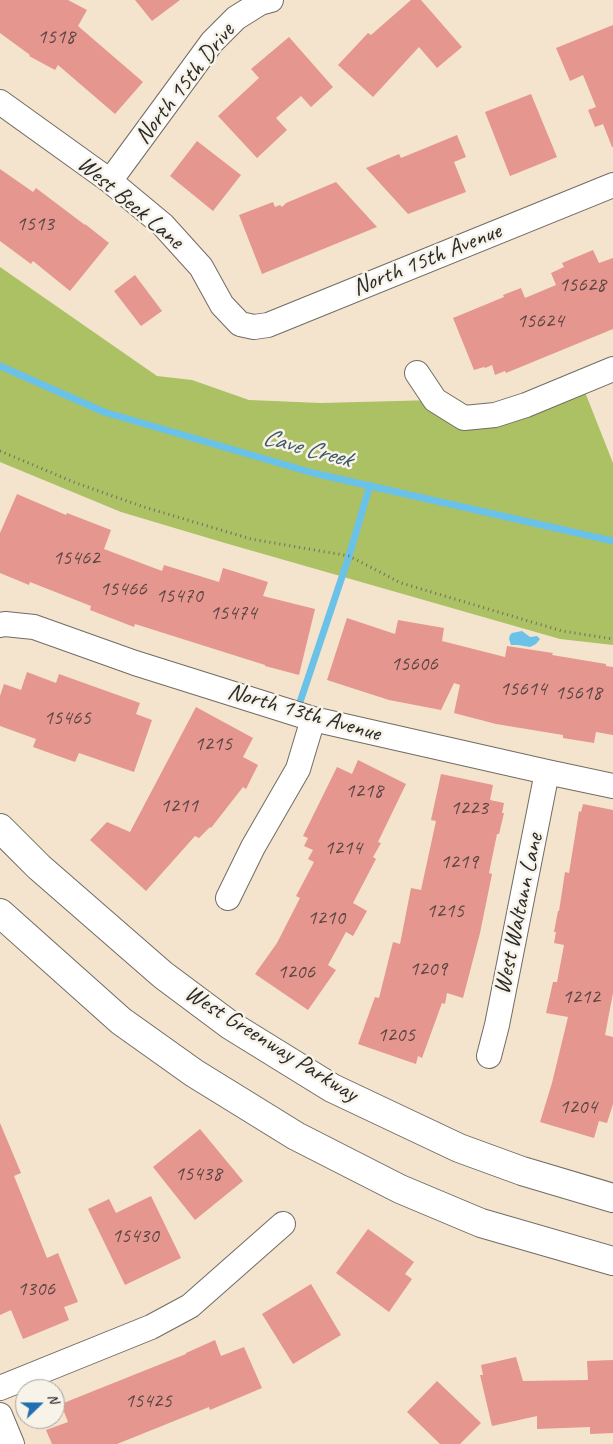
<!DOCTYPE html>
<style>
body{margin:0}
#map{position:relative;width:613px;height:1444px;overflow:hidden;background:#f4e4cd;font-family:Caveat,sans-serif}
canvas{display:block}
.north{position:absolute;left:15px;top:1379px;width:50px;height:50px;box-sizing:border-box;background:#f7f3e8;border:1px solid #a5a39c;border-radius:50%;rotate:68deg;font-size:14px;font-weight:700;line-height:20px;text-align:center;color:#2b2b2b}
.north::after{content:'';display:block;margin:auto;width:18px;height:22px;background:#1f6fb2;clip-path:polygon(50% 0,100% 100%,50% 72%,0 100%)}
</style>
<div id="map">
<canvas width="613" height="1444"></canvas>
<div class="north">N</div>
</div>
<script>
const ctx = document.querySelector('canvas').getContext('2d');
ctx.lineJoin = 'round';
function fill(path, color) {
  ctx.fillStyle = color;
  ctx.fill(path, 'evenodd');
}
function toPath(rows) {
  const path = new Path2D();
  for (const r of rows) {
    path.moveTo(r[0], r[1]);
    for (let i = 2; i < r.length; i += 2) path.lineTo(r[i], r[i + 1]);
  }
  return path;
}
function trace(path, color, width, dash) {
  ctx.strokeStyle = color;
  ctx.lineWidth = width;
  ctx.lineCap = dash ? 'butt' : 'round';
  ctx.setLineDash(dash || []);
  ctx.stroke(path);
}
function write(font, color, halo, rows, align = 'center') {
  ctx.font = font + ' Caveat,sans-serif';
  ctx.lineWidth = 5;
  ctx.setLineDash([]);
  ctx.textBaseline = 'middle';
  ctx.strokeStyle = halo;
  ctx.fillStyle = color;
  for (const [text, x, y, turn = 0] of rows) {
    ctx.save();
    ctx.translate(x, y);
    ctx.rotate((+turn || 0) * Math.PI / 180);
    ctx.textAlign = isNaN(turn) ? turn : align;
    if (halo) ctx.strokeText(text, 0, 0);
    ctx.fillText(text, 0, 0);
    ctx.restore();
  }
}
fill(toPath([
 [0,267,157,376,192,380,249,400,321,403,435,400,464,418,581,382,613,463,613,645,560,639,225,543,121,512,0,462]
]), '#acc064');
fill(toPath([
 [522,631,530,637,537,636,540,639,536,644,530,647,518,645,511,645,509,639,510,635,512,633]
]), '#6ac2e8');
trace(toPath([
 [0,366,104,412,313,473,613,541],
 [297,711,349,556,370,485]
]), '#6ac2e8', 7);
fill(toPath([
 [0,0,68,0,87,10,78,26,143,82,115,114,58,65,55,70,29,56,30,55,0,33],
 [135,0,180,0,152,21],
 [411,0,421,0,462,47,437,68,419,47,373,97,338,65,368,33,371,35],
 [613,25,613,147,612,147,603,124,595,127,588,110,596,107,583,75,570,81,556,48],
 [289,37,333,87,311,107,301,96,276,118,287,130,257,158,218,116,259,78,251,69],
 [531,94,557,157,510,176,485,112],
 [457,135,466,157,454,162,466,192,408,214,366,168,399,154,401,158],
 [197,141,241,175,213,211,170,176],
 [0,169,33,192,36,188,85,225,85,224,109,243,70,291,33,261,31,264,0,241],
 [336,182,377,227,262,274,239,215,273,202,275,207,280,205,282,207,286,203],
 [593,250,599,263,613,258,613,329,506,373,505,371,495,375,492,365,485,368,484,367,474,370,453,318,504,297,503,295,521,288,525,298,556,285,551,273,564,267,562,263],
 [135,275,162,311,141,326,114,291],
 [17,494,66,515,67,513,111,530,104,549,162,571,164,565,219,582,223,568,268,582,263,596,315,609,299,675,265,666,265,665,135,624,134,627,90,610,91,606,30,582,29,585,0,573,0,533],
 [347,618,395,634,398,620,444,628,442,641,505,657,507,646,553,653,552,655,606,664,606,666,613,667,613,735,596,732,594,743,563,738,563,735,496,724,454,713,460,685,454,683,441,710,389,700,327,680],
 [27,672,56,683,59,674,140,703,136,714,152,720,134,772,79,753,75,762,33,747,36,739,0,726,0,696,4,684,21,690],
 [196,707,253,738,243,757,258,765,246,789,243,787,211,828,210,827,199,838,195,836,146,891,90,840,107,822,130,832],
 [358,760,406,784,378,842,381,843,373,857,376,859,353,903,367,911,353,936,346,932,328,965,336,970,308,1010,255,974,277,943,300,898,296,896,314,862,308,859,313,850,304,846,308,838,303,836,337,767,352,774],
 [441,774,493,785,490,800,504,803,502,813,504,813,499,834,497,834,489,873,492,874,480,933,463,998,447,993,445,1004,442,1003,422,1058,418,1056,416,1064,358,1044,375,997,379,998,393,942,400,944,411,888,421,890,436,821,431,820],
 [583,804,613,810,613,993,605,1035,613,1037,613,1104,607,1123,599,1121,594,1138,540,1122,552,1083,568,1017,546,1013,553,982,557,982,564,945,554,943,556,932,554,932,558,911,559,911,565,872,569,873,579,811,581,812],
 [0,1123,21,1173,14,1176,47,1258,58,1253,78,1302,64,1307,69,1320,23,1339,11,1310,0,1315],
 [200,1129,243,1181,195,1220,153,1167],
 [151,1196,181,1258,125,1285,88,1209,109,1199,116,1213],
 [368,1229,414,1262,405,1274,412,1279,389,1312,336,1273],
 [311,1284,341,1335,293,1364,262,1314],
 [215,1340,221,1356,244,1347,262,1388,210,1410,209,1407,117,1444,52,1444,46,1430,68,1422,61,1404,186,1354,186,1353],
 [516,1357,523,1381,588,1380,587,1361,613,1360,613,1433,590,1434,590,1427,537,1429,537,1416,492,1426,480,1375,483,1375,481,1365],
 [437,1381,481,1423,460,1444,440,1444,407,1412]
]), '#e5968e');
const minor = toPath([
 [0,102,110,181,163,225,201,267,222,305,240,324,254,327,268,325,613,185],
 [110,181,212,42,236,18,260,3,271,0],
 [417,373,435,400,464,418,495,415,526,405,613,369],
 [0,625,5,624,34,627,135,663,313,719,547,772,613,786],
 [228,898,253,847,298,769,313,719],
 [489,1056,497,1025,547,772],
 [0,1388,151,1327,190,1306,283,1224],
 [0,1415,12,1444]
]);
const secondary = toPath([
 [0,828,39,867,163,975,230,1025,332,1088,459,1148,522,1171,613,1198],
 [0,913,121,1021,194,1073,296,1136,400,1189,481,1223,613,1261]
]);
trace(minor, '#716c64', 26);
trace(secondary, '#716c64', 30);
trace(toPath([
 [0,451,76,483,144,507,251,539,349,556,401,583,562,631,613,639]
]), '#716c64', 3, [1, 4]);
trace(minor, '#fff', 24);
trace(secondary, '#fff', 28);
write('21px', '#5a4644', null, [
 ["1518",56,37],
 ["1513",35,224],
 ["15628",582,285],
 ["15624",540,321],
 ["15462",76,558],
 ["15466",123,589],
 ["15470",179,596],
 ["15474",233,613],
 ["15606",414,664],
 ["15614",523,689],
 ["15618",578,693],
 ["15465",67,718],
 ["1215",213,744],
 ["1218",364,791],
 ["1211",179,806],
 ["1223",469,808],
 ["1214",343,848],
 ["1219",459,862],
 ["1215",445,911],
 ["1210",326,918],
 ["1209",428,969],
 ["1206",296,972],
 ["1212",581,997],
 ["1205",396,1035],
 ["1204",578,1107],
 ["15438",198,1174],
 ["15430",135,1236],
 ["1306",36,1289],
 ["15425",148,1401]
]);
write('24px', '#2b2b2b', '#f7f3e8', [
 ["North 15th Drive",185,84,-52],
 ["West Beck Lane",130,203,40],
 ["North 15th Avenue",427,260,-22],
 ["North 13th Avenue",304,713,16],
 ["West Waltann Lane",519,914,-78],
 ["West Greenway Parkway",271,1044,32]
]);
write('italic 25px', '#3e5864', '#f7f3e8', [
 ["Cave Creek",307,449,15]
]);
</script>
